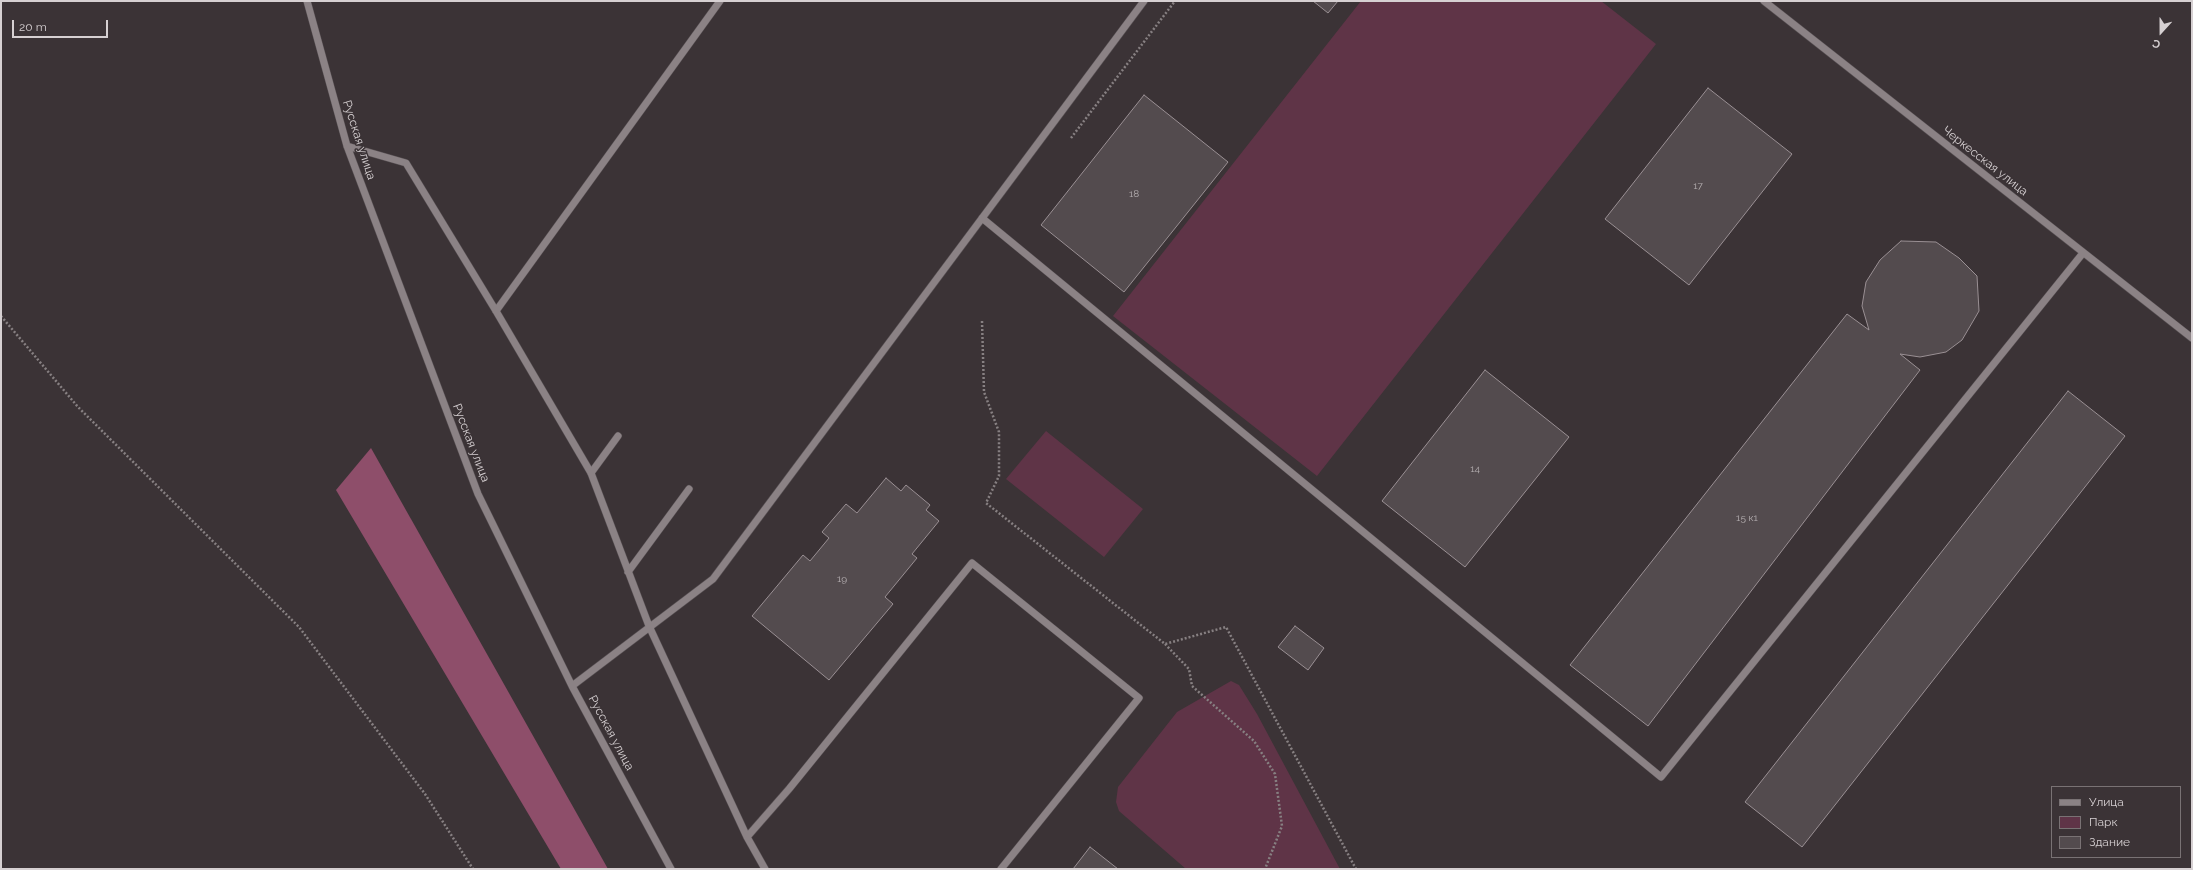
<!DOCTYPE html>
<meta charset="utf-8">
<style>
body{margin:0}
#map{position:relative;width:2193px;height:870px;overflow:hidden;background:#3b3336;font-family:Raleway,sans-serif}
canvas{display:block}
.frame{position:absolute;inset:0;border:2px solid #d6d0d2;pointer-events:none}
.legend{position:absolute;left:2051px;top:786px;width:130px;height:72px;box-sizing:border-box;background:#3b3336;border:1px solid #797274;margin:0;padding:5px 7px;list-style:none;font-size:12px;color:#d6d0d2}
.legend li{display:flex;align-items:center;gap:8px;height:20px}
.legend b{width:20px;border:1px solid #797274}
.north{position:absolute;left:2141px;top:12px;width:40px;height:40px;-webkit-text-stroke:3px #3b3336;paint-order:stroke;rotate:201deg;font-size:11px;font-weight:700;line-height:16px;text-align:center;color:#d6d0d2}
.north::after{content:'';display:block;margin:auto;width:14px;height:18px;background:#d6d0d2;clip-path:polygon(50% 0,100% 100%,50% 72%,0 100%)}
.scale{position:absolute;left:12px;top:20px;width:96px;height:18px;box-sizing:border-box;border:2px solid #d6d0d2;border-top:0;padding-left:5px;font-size:12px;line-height:14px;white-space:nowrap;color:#d6d0d2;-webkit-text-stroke:3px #3b3336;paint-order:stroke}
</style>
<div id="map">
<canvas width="2193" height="870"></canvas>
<div class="frame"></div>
<ul class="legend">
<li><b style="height:5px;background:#8b8285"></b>Улица</li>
<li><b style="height:11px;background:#5f3447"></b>Парк</li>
<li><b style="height:11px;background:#534b4e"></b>Здание</li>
</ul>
<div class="north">С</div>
<div class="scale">20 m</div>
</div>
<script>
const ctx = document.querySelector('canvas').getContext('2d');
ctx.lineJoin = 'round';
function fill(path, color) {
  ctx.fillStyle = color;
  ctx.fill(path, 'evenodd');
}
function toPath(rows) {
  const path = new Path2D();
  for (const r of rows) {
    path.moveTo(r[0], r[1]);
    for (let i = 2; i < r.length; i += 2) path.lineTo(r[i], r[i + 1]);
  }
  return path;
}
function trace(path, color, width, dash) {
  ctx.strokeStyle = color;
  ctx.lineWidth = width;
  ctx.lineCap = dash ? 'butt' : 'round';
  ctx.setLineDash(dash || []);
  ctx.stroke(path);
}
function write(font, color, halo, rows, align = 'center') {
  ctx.font = font + ' Raleway,sans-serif';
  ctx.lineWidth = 3;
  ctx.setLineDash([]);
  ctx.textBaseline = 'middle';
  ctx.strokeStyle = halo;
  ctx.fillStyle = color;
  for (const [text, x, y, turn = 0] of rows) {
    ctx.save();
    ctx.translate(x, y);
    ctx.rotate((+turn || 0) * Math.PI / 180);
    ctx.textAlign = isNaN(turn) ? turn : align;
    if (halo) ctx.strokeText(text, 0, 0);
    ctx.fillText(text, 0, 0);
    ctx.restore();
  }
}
fill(toPath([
 [1361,1,1601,1,1656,44,1317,476,1113,316],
 [1046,431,1143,509,1104,557,1006,479],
 [1231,681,1239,685,1257,714,1340,869,1186,869,1119,811,1116,802,1118,787,1177,712]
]), '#5f3447');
fill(toPath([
 [371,448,608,869,561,869,336,490]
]), '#8e4e6a');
const building = toPath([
 [1313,1,1338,1,1328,13,1313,1],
 [1708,88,1792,154,1689,285,1605,219,1708,88],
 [1144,95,1228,162,1124,292,1041,225,1144,95],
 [1901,241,1936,242,1959,258,1977,276,1979,311,1962,340,1946,352,1920,357,1900,354,1920,370,1648,726,1570,665,1847,314,1869,330,1862,306,1866,282,1880,260,1901,241],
 [1485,370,1569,437,1465,567,1382,501,1485,370],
 [2068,391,2125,436,1802,847,1745,802,2068,391],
 [886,478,901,491,906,485,930,505,926,510,939,521,912,554,917,558,885,597,893,604,829,680,752,616,803,555,810,561,829,538,822,532,846,504,857,513,886,478],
 [1295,626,1324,648,1308,670,1278,647,1295,626],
 [1090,847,1118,869,1073,869,1090,847]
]);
fill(building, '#534b4e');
trace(building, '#9a9094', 1);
const minor = toPath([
 [307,1,347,146,478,494,572,686,671,869],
 [1764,1,2192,338],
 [347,146,406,163,496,311,591,473,649,626,747,837,765,869],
 [982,218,1661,777,2083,253],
 [496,311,720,1],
 [591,473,618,436],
 [628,572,689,489],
 [572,686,713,579,1144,1],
 [747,837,789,789,972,563,1139,698,1001,869]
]);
trace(minor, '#585154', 8);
trace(toPath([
 [1071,138,1175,1],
 [1,316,78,407,299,627,425,794,473,869],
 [982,321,984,392,999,432,999,476,986,503,1165,644,1226,627,1356,869],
 [1165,644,1189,669,1192,686,1254,741,1275,774,1282,826,1265,869]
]), '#878082', 2.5, [2, 2]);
trace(minor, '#8b8285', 7);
write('10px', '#b5afb1', null, [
 ["17",1698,186],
 ["18",1134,194],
 ["14",1475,469],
 ["15 к1",1747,518],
 ["19",842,579]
]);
write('12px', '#d6d0d2', '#3b3336', [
 ["Русская улица",359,140,72],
 ["Черкесская улица",1985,161,38],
 ["Русская улица",471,443,69],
 ["Русская улица",611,733,62]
]);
</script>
